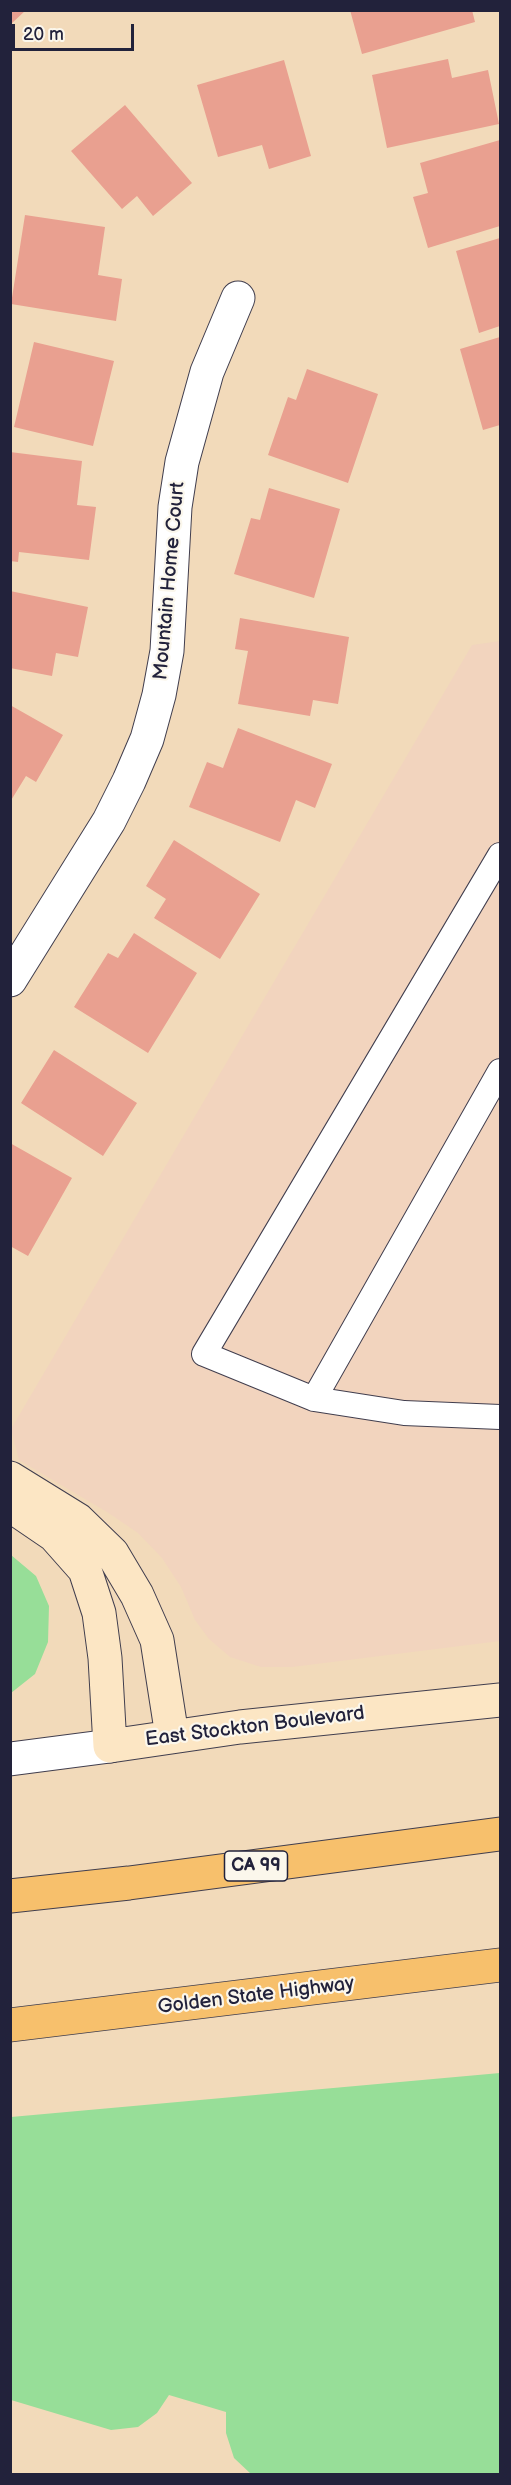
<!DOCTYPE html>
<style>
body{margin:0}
#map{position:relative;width:511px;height:2485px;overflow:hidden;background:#f2daba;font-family:"Balsamiq Sans",sans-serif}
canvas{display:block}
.frame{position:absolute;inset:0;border:12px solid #22223b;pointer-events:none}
.scale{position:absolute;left:12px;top:24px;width:122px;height:27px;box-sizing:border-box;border:3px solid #22223b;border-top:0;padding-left:8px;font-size:18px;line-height:21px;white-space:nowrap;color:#22223b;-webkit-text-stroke:4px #fbf7ec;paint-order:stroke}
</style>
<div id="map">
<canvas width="511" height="2485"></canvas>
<div class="frame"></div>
<div class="scale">20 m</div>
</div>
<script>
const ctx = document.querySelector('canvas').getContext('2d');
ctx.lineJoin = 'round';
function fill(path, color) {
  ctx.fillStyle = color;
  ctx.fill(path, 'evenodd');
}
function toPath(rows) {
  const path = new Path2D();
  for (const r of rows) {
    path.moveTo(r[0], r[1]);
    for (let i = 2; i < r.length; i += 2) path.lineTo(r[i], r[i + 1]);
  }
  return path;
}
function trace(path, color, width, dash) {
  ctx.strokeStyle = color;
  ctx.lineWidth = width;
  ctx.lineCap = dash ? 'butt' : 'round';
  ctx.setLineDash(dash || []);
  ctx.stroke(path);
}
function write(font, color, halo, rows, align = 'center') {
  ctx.font = font + ' "Balsamiq Sans",sans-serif';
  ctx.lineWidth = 4.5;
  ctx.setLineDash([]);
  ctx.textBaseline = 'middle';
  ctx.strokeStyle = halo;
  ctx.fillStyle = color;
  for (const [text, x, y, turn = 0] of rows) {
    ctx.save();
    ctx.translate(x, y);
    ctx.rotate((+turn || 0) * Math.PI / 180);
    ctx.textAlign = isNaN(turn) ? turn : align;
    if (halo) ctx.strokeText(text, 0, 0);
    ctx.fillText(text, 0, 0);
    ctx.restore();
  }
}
fill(toPath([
 [500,641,500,1641,292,1667,261,1667,230,1657,209,1639,195,1620,181,1587,162,1558,138,1533,107,1512,19,1460,11,1429,472,645]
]), '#f2d4be');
fill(toPath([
 [11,1555,36,1576,49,1606,48,1642,35,1674,11,1693],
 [500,2073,500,2474,251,2474,234,2458,226,2433,226,2412,169,2395,157,2413,138,2427,111,2430,11,2400,11,2117]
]), '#97de98');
fill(toPath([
 [10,10,26,10,10,25],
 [350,10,472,10,475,22,362,54],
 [448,59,452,78,488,70,499,124,387,148,372,75],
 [284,60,311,156,269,169,262,145,218,157,197,85],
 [125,105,192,183,153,216,137,196,122,209,71,151],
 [500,140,500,226,428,248,413,197,428,193,420,163],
 [25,215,105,227,98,275,122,279,116,321,11,304],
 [500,238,500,326,479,333,456,251],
 [500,337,500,425,483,430,460,349],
 [34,342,114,361,93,446,14,427],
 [307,369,378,394,348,483,268,455,288,397,296,400],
 [10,452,82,461,77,505,96,507,89,560,19,552,18,562,10,561],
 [269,488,340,509,314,598,234,574,251,518,260,520],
 [10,591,88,607,78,657,56,653,52,676,10,668],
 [240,618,349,637,338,704,313,700,310,716,238,704,248,651,235,649],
 [10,705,63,735,36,782,26,776,10,802],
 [238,728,332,764,315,808,296,800,280,842,189,807,207,762,223,768],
 [174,840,260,894,220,959,154,918,166,899,146,886],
 [134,933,197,973,148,1053,74,1007,108,953,118,958],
 [54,1050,137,1103,103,1156,21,1103],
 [10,1143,72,1178,28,1256,10,1246]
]), '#e9a090');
const service = toPath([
 [500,855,204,1354,314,1399,404,1413,500,1417],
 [314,1399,500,1071]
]);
const minor = toPath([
 [10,980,109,821,129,781,147,739,159,695,167,651,175,507,182,462,207,372,238,298]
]);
const tertiary = toPath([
 [10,1759,110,1746]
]);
const secondary = toPath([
 [10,1478,78,1520,112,1553,137,1595,157,1640,172,1736],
 [10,1505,54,1535,85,1570,99,1613,105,1658,110,1746,240,1727,500,1700]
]);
const motorway = toPath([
 [10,1896,129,1883,500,1834],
 [10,2025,500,1965]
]);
trace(service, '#413e4e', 26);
trace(minor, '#413e4e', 35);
trace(tertiary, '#413e4e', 35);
trace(secondary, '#413e4e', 35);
trace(motorway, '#413e4e', 35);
trace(service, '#fff', 24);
trace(minor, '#fff', 33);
trace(tertiary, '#fff', 33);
trace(secondary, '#fce6c4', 33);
trace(motorway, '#f7c06c', 33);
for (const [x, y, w] of [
 [256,1866,63]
]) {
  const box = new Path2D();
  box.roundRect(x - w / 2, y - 15, w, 30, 4.5);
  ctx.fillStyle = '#fbf7ec';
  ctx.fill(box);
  trace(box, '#22223b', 1.5);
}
write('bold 18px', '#22223b', null, [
 ["CA 99",256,1866]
]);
write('20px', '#22223b', '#fbf7ec', [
 ["Mountain Home Court",170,581,-85],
 ["East Stockton Boulevard",255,1727,-7],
 ["Golden State Highway",256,1996,-7]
]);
</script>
